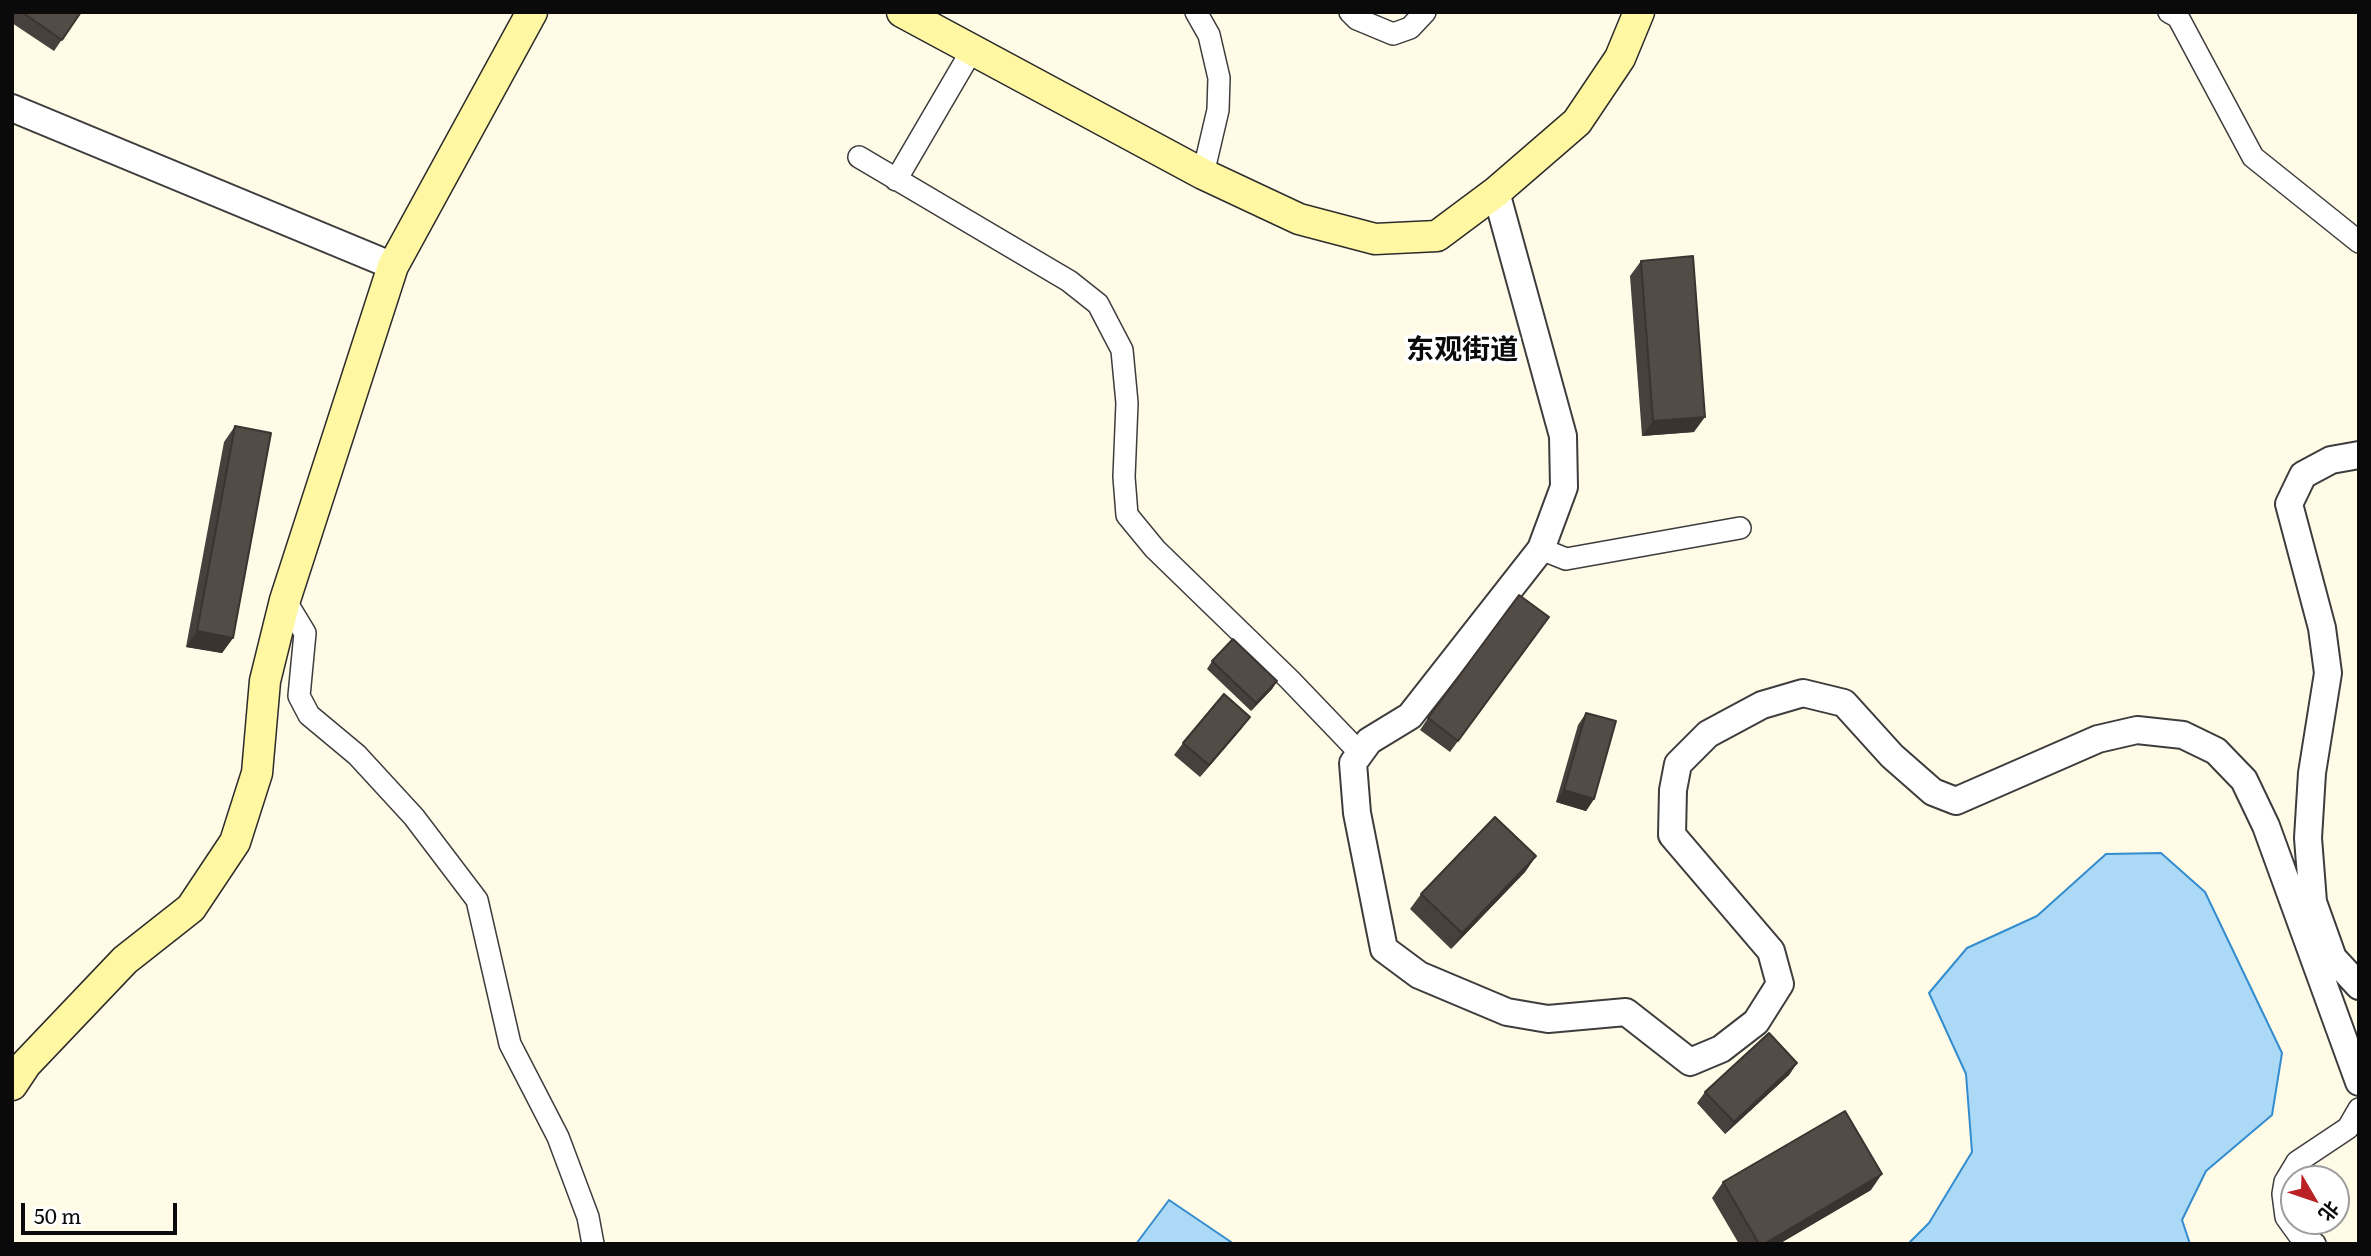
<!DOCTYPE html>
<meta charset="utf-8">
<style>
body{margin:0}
#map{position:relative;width:2371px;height:1256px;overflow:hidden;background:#fffbe7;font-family:Literata,"Noto Sans SC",serif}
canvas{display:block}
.frame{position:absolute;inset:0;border:14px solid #0a0a0a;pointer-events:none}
.north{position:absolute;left:2280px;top:1165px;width:70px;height:70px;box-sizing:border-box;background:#fff;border:2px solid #9d9d9d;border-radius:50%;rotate:129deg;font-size:19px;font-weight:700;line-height:28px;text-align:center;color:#0a0a0a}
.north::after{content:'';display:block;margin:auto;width:24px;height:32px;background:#ba2226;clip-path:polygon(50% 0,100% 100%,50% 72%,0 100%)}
.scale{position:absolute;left:21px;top:1203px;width:156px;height:32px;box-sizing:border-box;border:4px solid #0a0a0a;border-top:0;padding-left:9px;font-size:21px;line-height:24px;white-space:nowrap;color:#0a0a0a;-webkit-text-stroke:5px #fff;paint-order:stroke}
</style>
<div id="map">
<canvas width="2371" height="1256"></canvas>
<div class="frame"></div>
<div class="north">北</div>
<div class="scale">50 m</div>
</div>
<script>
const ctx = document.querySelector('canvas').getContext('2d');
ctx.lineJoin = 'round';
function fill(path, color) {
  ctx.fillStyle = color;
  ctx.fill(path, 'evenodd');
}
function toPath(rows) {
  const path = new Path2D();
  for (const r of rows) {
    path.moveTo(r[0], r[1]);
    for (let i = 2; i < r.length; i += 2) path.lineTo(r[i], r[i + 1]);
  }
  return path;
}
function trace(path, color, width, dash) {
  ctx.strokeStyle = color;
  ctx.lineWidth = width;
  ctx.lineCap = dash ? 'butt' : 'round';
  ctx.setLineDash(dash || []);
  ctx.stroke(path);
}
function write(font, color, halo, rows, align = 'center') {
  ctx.font = font + ' Literata,"Noto Sans SC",serif';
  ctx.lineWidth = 7;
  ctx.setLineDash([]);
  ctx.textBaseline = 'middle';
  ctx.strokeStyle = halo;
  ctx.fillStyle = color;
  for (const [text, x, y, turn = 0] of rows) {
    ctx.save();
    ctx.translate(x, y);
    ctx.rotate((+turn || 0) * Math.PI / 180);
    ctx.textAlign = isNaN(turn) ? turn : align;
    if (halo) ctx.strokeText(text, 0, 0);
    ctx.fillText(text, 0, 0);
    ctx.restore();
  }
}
const water = toPath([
 [2161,853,2205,892,2282,1053,2272,1115,2206,1171,2182,1220,2190,1244,1908,1244,1929,1223,1972,1152,1966,1074,1929,993,1967,948,2037,916,2106,854,2161,853],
 [1169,1200,1234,1244,1136,1244,1169,1200]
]);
fill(water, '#acd9f6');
trace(water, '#328cce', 2);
const minor = toPath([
 [1196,12,1209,35,1219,78,1218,110,1203,174],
 [1350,12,1357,19,1393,34,1410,28,1425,12],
 [2169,12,2178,17,2253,157,2359,242],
 [859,157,1069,281,1098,304,1122,350,1127,403,1124,477,1127,515,1155,549,1290,680,1360,753],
 [896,180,972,50],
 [1541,549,1566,559,1740,528],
 [285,600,305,633,299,696,309,715,357,755,414,817,477,900,510,1044,558,1137,588,1217,593,1244],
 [2315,1244,2299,1235,2286,1217,2283,1194,2285,1182,2297,1162,2348,1128,2359,1109]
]);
const tertiary = toPath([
 [12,108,393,266],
 [1496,192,1563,436,1564,487,1541,549,1410,716,1369,741,1353,763,1357,813,1384,949,1419,975,1507,1012,1548,1019,1626,1012,1690,1062,1721,1049,1756,1022,1780,984,1771,951,1672,835,1673,790,1678,764,1708,734,1762,705,1803,693,1844,703,1892,756,1933,792,1956,801,2098,739,2137,730,2183,735,2216,751,2244,780,2266,826,2359,1082],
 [2359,455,2331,460,2303,475,2289,504,2322,628,2328,673,2312,773,2308,838,2313,902,2333,958,2359,986]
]);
const secondary = toPath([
 [902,12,1203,174,1299,219,1375,239,1437,236,1496,192,1577,122,1620,58,1639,12],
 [12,1085,26,1064,125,960,191,908,235,842,257,773,265,681,285,600,393,266,532,12]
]);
trace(minor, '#3d3d3d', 24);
trace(tertiary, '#3d3d3d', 30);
trace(secondary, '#2c2c2c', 33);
trace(minor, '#fff', 21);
trace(tertiary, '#fff', 26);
trace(secondary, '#fff7a2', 30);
fill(toPath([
 [12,12,81,12,54,51,12,23],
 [1641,261,1694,432,1642,436,1630,276],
 [235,426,233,638,222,653,186,647,224,442],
 [1541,629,1450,752,1420,730,1428,718],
 [1212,661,1277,681,1272,689,1251,711,1207,669],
 [1586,713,1594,799,1586,811,1556,802,1578,725],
 [1242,728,1200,777,1174,755,1183,743],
 [1536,856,1525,872,1451,949,1410,909,1421,894],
 [1797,1063,1789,1075,1725,1134,1697,1103,1705,1092],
 [1723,1182,1871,1190,1779,1244,1739,1244,1712,1198]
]), '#47403c');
fill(toPath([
 [1705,417,1694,432,1642,436,1653,421],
 [197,631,233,638,222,653,186,647],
 [1277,681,1272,689,1251,711,1256,703],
 [1250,717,1242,728,1200,777,1209,765],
 [1564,790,1594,799,1586,811,1556,802],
 [1536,856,1525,872,1451,949,1462,933],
 [1797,1063,1789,1075,1725,1134,1734,1122],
 [1882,1174,1871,1190,1779,1244,1764,1244]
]), '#3a3431');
const building = toPath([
 [22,12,81,12,62,40,22,12],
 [1693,256,1705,417,1653,421,1641,261,1693,256],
 [235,426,271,433,233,638,197,631,235,426],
 [1519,595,1549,617,1458,741,1428,718,1519,595],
 [1233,639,1277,681,1256,703,1212,661,1233,639],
 [1224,694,1250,717,1209,765,1183,743,1224,694],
 [1586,713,1616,721,1594,799,1564,790,1586,713],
 [1495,817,1536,856,1462,933,1421,894,1495,817],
 [1769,1033,1797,1063,1734,1122,1705,1092,1769,1033],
 [1845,1111,1882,1174,1764,1244,1759,1244,1723,1182,1845,1111]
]);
fill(building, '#534b46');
trace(building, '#3a3431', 2);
write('bold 28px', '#0a0a0a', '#fff', [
 ["东观街道",1462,351]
]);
</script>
